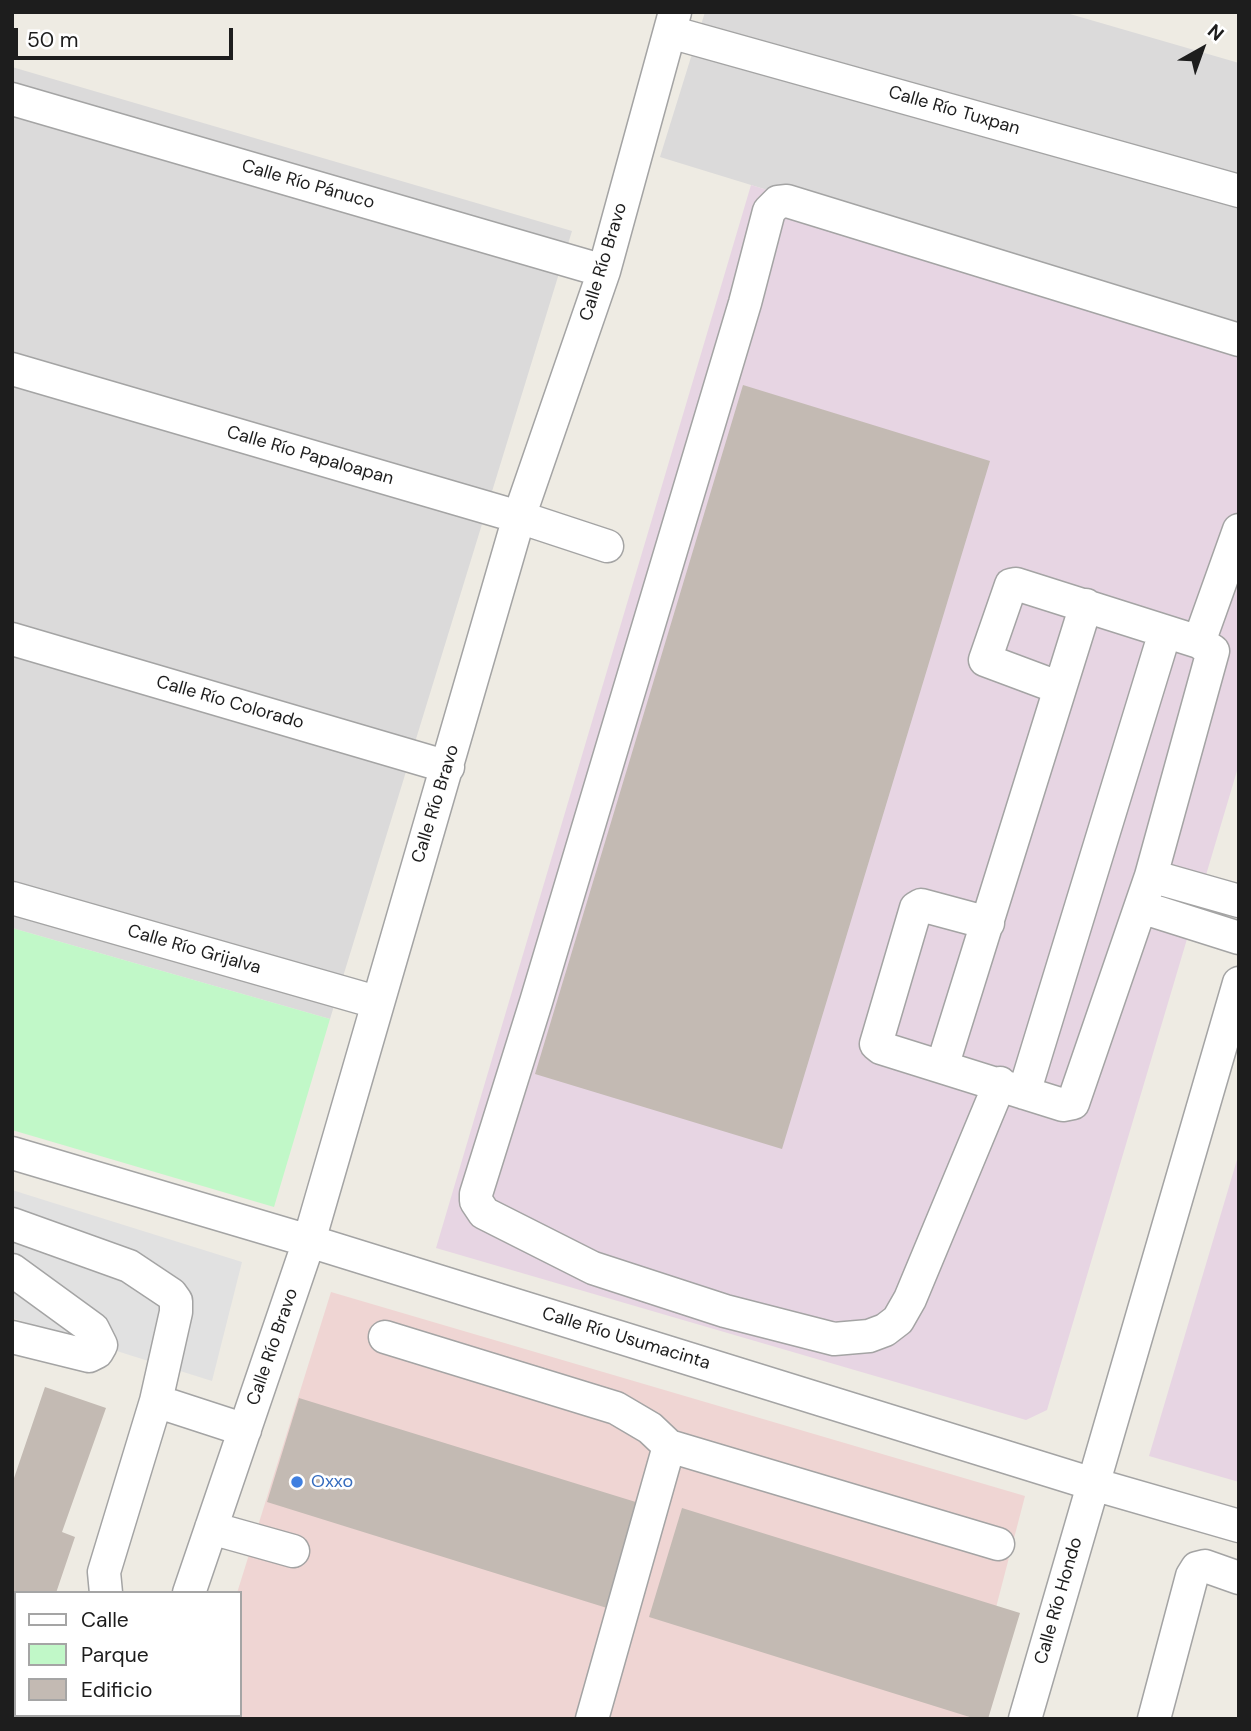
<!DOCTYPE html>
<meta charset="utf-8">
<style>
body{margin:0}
#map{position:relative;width:1251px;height:1731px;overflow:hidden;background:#eeebe3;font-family:"DM Sans",sans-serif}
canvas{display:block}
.frame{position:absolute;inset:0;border:14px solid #1d1d1d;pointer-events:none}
.legend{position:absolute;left:14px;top:1591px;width:228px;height:126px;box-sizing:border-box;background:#fff;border:2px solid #a5a5a5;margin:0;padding:9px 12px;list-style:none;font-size:21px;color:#1d1d1d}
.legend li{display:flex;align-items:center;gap:14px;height:35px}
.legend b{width:35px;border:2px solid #a5a5a5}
.north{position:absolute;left:1167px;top:14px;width:70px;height:70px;-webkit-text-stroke:5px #fff;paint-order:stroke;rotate:40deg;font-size:19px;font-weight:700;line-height:28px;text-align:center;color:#1d1d1d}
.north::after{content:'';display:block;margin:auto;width:24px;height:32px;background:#1d1d1d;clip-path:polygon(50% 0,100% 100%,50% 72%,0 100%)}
.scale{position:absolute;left:14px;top:28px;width:219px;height:32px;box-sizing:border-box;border:4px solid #1d1d1d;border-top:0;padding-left:9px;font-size:21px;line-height:24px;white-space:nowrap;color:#1d1d1d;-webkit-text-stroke:5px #fff;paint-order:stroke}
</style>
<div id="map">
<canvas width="1251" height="1731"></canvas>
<div class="frame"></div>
<ul class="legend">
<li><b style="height:9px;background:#fff"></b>Calle</li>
<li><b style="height:19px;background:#c1f8c8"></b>Parque</li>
<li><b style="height:19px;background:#c3bab3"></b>Edificio</li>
</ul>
<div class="north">N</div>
<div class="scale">50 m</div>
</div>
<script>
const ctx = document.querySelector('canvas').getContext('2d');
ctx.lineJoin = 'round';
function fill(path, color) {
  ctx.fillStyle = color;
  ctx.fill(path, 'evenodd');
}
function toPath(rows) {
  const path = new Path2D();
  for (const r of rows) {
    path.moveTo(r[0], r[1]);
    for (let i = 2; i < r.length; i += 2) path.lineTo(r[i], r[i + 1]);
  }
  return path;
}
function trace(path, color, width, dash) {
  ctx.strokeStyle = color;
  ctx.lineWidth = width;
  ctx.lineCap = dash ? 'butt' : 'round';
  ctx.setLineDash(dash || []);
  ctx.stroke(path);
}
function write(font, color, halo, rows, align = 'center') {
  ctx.font = font + ' "DM Sans",sans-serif';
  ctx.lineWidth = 5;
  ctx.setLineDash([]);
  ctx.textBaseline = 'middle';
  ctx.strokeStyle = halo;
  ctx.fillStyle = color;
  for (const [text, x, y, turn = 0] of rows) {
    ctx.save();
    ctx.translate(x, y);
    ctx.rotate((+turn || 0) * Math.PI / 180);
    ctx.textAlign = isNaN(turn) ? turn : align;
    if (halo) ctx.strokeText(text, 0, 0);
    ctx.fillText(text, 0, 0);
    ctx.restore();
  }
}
fill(toPath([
 [705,12,1063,12,1239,63,1239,335,660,157],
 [12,67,572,231,330,1019,12,928]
]), '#dbdada');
fill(toPath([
 [331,1292,1025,1496,967,1719,214,1719,203,1715,240,1715,237,1593]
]), '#efd5d3');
fill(toPath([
 [751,185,1239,335,1239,764,1047,1410,1026,1420,436,1248],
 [1239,1153,1239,1482,1149,1456]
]), '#e7d5e3');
fill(toPath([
 [12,928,330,1019,274,1207,12,1130]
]), '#c1f8c8');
fill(toPath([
 [12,1190,242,1262,212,1381,12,1318]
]), '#e1e1e1');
fill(toPath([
 [743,385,990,461,782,1149,535,1074],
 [45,1387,106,1408,62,1532,75,1537,56,1593,16,1593,16,1661,12,1660,12,1484],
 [299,1398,639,1503,607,1608,267,1502],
 [682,1508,1020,1613,988,1719,976,1719,649,1617]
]), '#c3bab3');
const minor = toPath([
 [670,32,1239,191],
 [12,99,604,271],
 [12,369,519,517,607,546],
 [12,639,448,767],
 [1199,642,1239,530],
 [1151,876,1239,901],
 [12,898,376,1002],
 [1141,907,1239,938],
 [988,923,921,905,916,908,876,1044,881,1048,1063,1105,1073,1103,1151,876,1213,651,1199,642,1016,584,1011,585,985,660,1060,688],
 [942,1067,1086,605],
 [1000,1083,910,1299,898,1320,885,1330,869,1336,834,1339,725,1311,593,1268,484,1213,476,1201,476,1194,536,1002,745,303,769,211,778,202,787,201,1239,340],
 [1024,1093,1165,632],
 [12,1153,309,1241,1093,1484,1239,1526],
 [12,1224,129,1266,171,1294,176,1301,176,1312,156,1401],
 [12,1270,93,1329,101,1345,97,1352,89,1356,12,1337],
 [385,1337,616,1408,650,1428,669,1446,998,1544],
 [211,1528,293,1551],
 [106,1593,104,1572,156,1401,245,1430],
 [189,1593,309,1241,519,517,604,271,675,12],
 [129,1719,132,1715],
 [159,1719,160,1715],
 [592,1719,669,1446],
 [1025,1719,1239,983],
 [1154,1719,1192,1576,1197,1568,1205,1566,1239,1578]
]);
trace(minor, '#a4a4a4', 35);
trace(minor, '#fff', 32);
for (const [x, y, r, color] of [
 [297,1482,7,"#3f7fe0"]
]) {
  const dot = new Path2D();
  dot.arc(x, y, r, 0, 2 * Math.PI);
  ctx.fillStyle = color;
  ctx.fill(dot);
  trace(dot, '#fff', 2.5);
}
write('18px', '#1d1d1d', '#fff', [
 ["Calle Río Tuxpan",954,111,16],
 ["Calle Río Pánuco",308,185,16],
 ["Calle Río Bravo",604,262,-73],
 ["Calle Río Papaloapan",310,456,16],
 ["Calle Río Colorado",230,703,16],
 ["Calle Río Bravo",436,804,-73],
 ["Calle Río Grijalva",194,950,16],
 ["Calle Río Usumacinta",626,1339,17],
 ["Calle Río Bravo",273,1347,-71],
 ["Calle Río Hondo",1059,1601,-74]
]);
write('18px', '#366cbe', '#fff', [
 ["Oxxo",311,1482]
], 'left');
</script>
